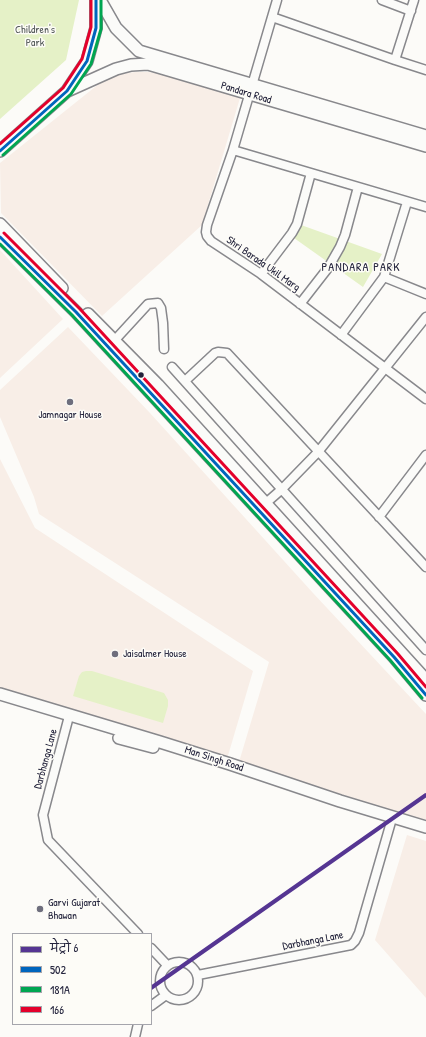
<!DOCTYPE html>
<meta charset="utf-8">
<style>
body{margin:0}
#map{position:relative;width:426px;height:1037px;overflow:hidden;background:#fcfbf8;font-family:"Patrick Hand","Playpen Sans Deva",sans-serif}
canvas{display:block}
.legend{position:absolute;left:12px;top:933px;width:140px;height:92px;box-sizing:border-box;background:#fdfcf7;border:1px solid #a5a5ac;margin:0;padding:5px 7px;list-style:none;font-size:12px;color:#22223b}
.legend li{display:flex;align-items:center;gap:8px;height:20px}
.legend b{width:20px;border:1px solid #a5a5ac}
</style>
<div id="map">
<canvas width="426" height="1037"></canvas>
<ul class="legend">
<li><b style="height:5px;background:#553592"></b>मेट्रो 6</li>
<li><b style="height:5px;background:#0065bd"></b>502</li>
<li><b style="height:5px;background:#00a651"></b>181A</li>
<li><b style="height:5px;background:#e4002b"></b>166</li>
</ul>
</div>
<script>
const ctx = document.querySelector('canvas').getContext('2d');
ctx.lineJoin = 'round';
function fill(path, color) {
  ctx.fillStyle = color;
  ctx.fill(path, 'evenodd');
}
function toPath(rows) {
  const path = new Path2D();
  for (const r of rows) {
    if (r.length === 3) {
      path.moveTo(r[0] + r[2], r[1]);
      path.arc(r[0], r[1], r[2], 0, 2 * Math.PI);
      continue;
    }
    path.moveTo(r[0], r[1]);
    for (let i = 2; i < r.length; i += 2) path.lineTo(r[i], r[i + 1]);
  }
  return path;
}
function trace(path, color, width, dash) {
  ctx.strokeStyle = color;
  ctx.lineWidth = width;
  ctx.lineCap = dash ? 'butt' : 'round';
  ctx.setLineDash(dash || []);
  ctx.stroke(path);
}
function write(font, color, halo, rows, align = 'center') {
  ctx.font = font + ' "Patrick Hand",sans-serif';
  ctx.lineWidth = 3;
  ctx.setLineDash([]);
  ctx.textBaseline = 'middle';
  ctx.strokeStyle = halo;
  ctx.fillStyle = color;
  for (const [text, x, y, turn = 0] of rows) {
    ctx.save();
    ctx.translate(x, y);
    ctx.rotate((+turn || 0) * Math.PI / 180);
    ctx.textAlign = isNaN(turn) ? turn : align;
    if (halo) ctx.strokeText(text, 0, 0);
    ctx.fillText(text, 0, 0);
    ctx.restore();
  }
}
fill(toPath([
 [135,72,148,72,170,75,240,98,202,225,102,316,1,213,0,163,100,83,121,74],
 [0,250,63,319,0,378],
 [68,327,150,413,313,593,426,714,426,821,239,762,269,662,39,514,34,497,0,417,0,390],
 [0,459,35,528,253,671,227,759,0,688],
 [407,835,426,841,426,998,375,940]
]), '#f8eee7');
fill(toPath([
 [0,0,79,0,66,60,0,119],
 [301,225,382,254,363,287,294,238],
 [86,671,92,671,164,693,168,700,168,706,163,723,73,696,79,676,82,672]
]), '#e5f1c7');
const street = toPath([
 [277,0,233,150,207,225,206,232,207,236,211,241,261,274,426,399],
 [382,0,411,11],
 [272,17,395,60,426,70],
 [395,60,414,0],
 [233,150,426,207],
 [261,274,292,233,297,224,311,173],
 [384,277,426,294],
 [300,304,328,268,340,247,345,235,358,187],
 [341,335,384,277,407,202],
 [114,341,148,304,158,303,161,308,163,323,164,349],
 [172,367,426,650],
 [185,381,215,353,218,352,227,353,426,567],
 [266,503,282,489,318,452,426,317],
 [379,517,426,455],
 [68,720,43,815,48,840,138,934],
 [151,948,167,965],
 [179,981,19],
 [198,975,351,945,355,941,359,933,391,822],
 [151,1006,166,995],
 [135,1037,138,1024]
]);
const secondary = toPath([
 [100,0,116,28,139,51,426,136],
 [67,91,116,69,131,65,148,64,426,146],
 [0,151,67,91,87,61,96,28,96,0],
 [0,224,62,288],
 [0,237,76,312,394,657,426,695],
 [88,314,158,385,426,680],
 [0,694,160,742,230,764,340,801,426,827],
 [119,738,153,747]
]);
trace(street, '#88888c', 11);
trace(secondary, '#88888c', 14);
trace(street, '#fbfbf9', 8);
trace(secondary, '#fbfbf9', 11);
trace(toPath([
 [0,151,67,91,87,61,96,28,96,0],
 [0,237,76,312,394,657,426,695]
]), '#0065bd', 3);
trace(toPath([
 [3,155,71,94,91,64,101,29,101,0],
 [0,244,72,315,390,660,422,698]
]), '#00a651', 3);
trace(toPath([
 [0,144,63,88,82,59,91,27,91,0],
 [4,233,80,309,398,654,426,687]
]), '#e4002b', 3);
trace(toPath([
 [151,988,426,795]
]), '#553592', 4);
for (const [x, y, r, color] of [
 [141,375,3.5,"#22223b"],
 [70,402,4,"#6e6e7d"],
 [115,654,4,"#6e6e7d"],
 [40,909,4,"#6e6e7d"]
]) {
  const dot = new Path2D();
  dot.arc(x, y, r, 0, 2 * Math.PI);
  ctx.fillStyle = color;
  ctx.fill(dot);
  trace(dot, '#fdfcf7', 1.5);
}
write('11px', '#4e5454', '#fdfcf7', [
 ["Children's",35,30],
 ["Park",35,43]
]);
write('11px', '#22223b', '#fdfcf7', [
 ["Pandara Road",246,93,17],
 ["Shri Barada Ukil Marg",263,264,35],
 ["Darbhanga Lane",46,759,-75],
 ["Man Singh Road",214,759,18],
 ["Darbhanga Lane",313,941,-11]
]);
write('11px', '#22223b', '#fdfcf7', [
 ["Jamnagar House",70,415,"center"],
 ["Jaisalmer House",123,654],
 ["Garvi Gujarat",48,903],
 ["Bhawan",48,916]
], 'left');
ctx.letterSpacing = '1px';
write('12px', '#22223b', '#fdfcf7', [
 ["PANDARA PARK",361,268]
]);
ctx.letterSpacing = '0px';
</script>
